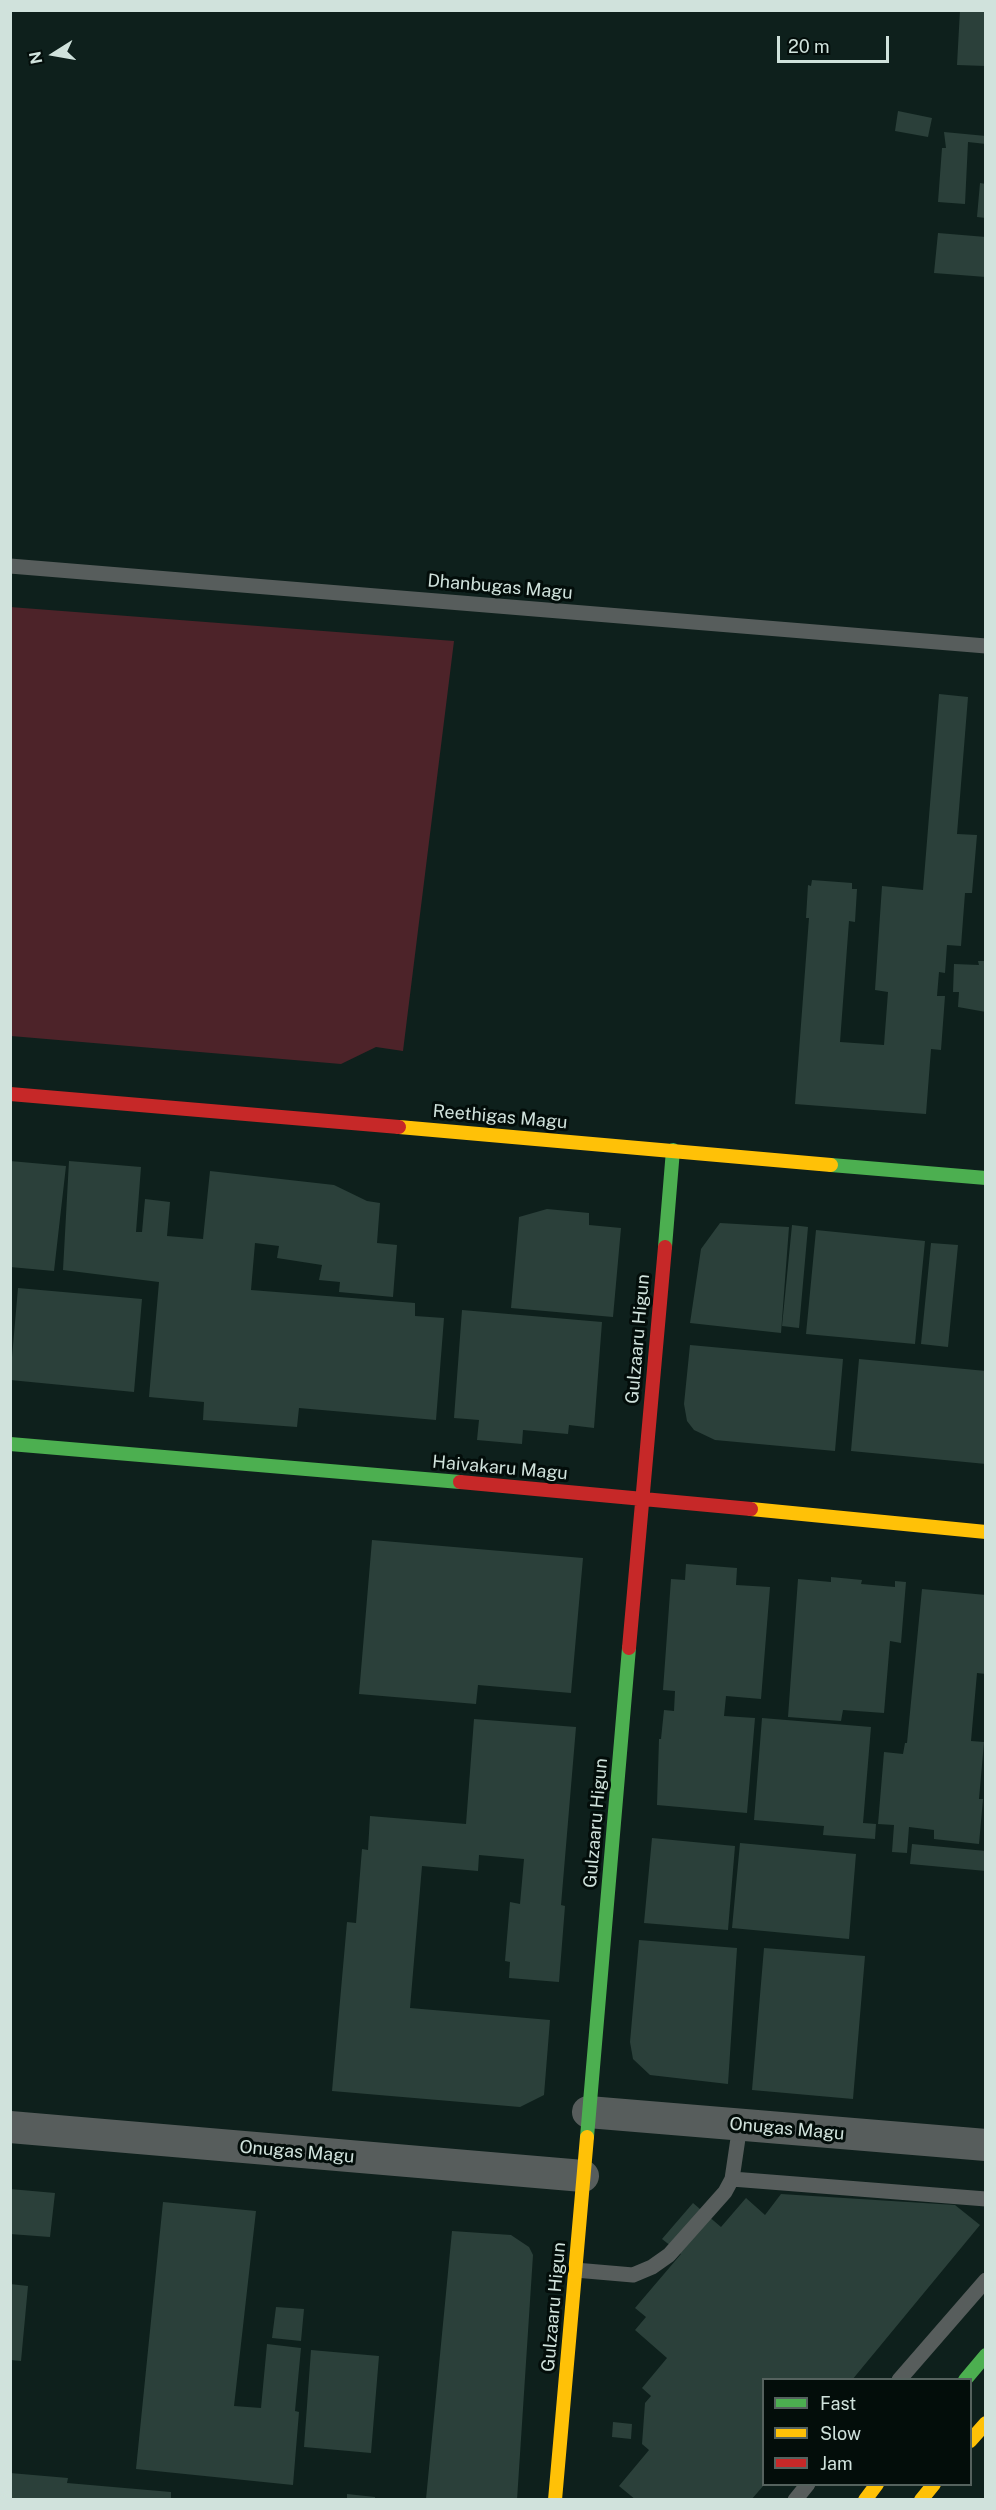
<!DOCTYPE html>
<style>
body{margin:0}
#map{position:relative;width:996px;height:2510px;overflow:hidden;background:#0e201c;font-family:"Public Sans",sans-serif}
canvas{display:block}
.frame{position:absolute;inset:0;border:12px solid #d0e2dc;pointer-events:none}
.legend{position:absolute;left:762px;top:2378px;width:210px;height:108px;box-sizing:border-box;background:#030d0a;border:2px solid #55625e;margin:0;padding:8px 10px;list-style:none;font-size:18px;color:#d0e2dc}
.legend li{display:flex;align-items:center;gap:12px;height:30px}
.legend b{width:30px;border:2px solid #55625e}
.north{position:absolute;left:24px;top:24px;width:60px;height:60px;-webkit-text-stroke:4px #030d0a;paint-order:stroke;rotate:259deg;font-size:16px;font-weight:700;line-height:24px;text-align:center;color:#d0e2dc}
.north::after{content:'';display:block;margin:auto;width:21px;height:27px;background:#d0e2dc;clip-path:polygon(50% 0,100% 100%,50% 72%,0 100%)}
.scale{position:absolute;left:777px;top:36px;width:112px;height:27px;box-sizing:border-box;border:3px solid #d0e2dc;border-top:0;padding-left:8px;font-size:18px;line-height:21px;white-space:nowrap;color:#d0e2dc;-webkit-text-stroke:4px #030d0a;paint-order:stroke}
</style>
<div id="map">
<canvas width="996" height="2510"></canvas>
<div class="frame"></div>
<ul class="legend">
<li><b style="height:8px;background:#4caf50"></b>Fast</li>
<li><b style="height:8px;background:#ffc107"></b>Slow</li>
<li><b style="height:8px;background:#c62828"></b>Jam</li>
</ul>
<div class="north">N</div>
<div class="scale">20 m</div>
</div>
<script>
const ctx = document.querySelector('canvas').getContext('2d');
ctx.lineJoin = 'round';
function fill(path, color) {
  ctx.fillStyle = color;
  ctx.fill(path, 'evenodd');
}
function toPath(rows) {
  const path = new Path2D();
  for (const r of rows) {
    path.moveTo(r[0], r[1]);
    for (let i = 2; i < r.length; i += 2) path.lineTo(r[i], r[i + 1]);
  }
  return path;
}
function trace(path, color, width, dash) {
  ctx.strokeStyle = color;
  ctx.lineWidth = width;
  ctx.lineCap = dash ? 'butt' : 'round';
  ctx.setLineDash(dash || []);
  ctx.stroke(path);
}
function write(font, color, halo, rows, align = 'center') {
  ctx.font = font + ' "Public Sans",sans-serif';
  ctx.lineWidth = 6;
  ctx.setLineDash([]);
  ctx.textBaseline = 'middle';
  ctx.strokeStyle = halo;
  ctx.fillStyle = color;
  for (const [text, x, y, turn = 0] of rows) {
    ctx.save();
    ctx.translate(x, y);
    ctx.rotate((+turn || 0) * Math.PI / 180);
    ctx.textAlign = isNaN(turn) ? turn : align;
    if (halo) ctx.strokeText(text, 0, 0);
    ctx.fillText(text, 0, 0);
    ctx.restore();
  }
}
fill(toPath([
 [10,607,454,641,403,1051,376,1047,341,1064,11,1036]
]), '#4d2329');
fill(toPath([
 [960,10,986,10,986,66,957,65],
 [898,111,932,118,928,137,895,131],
 [944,132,986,136,986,144,968,142,965,204,938,202,942,148,946,148],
 [980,183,986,184,986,218,977,217],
 [938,233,986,237,986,277,934,273],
 [939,694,968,697,957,834,977,835,972,893,965,893,961,946,947,945,945,973,939,972,937,996,945,996,941,1050,931,1049,926,1114,795,1104,809,918,806,918,808,885,811,886,812,880,852,883,852,889,857,889,855,922,849,921,840,1042,884,1045,888,992,875,990,882,886,923,890],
 [978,961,986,961,986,1012,958,1007,959,992,953,992,954,964,979,965],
 [10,1161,66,1166,54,1271,10,1267],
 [69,1161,141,1167,136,1232,142,1232,145,1199,170,1202,167,1236,203,1239,210,1171,334,1185,367,1201,380,1203,377,1243,397,1245,393,1297,339,1292,340,1282,319,1280,322,1265,277,1258,279,1246,255,1243,251,1290,415,1303,415,1316,444,1318,436,1420,299,1408,297,1427,203,1420,204,1402,149,1397,159,1282,63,1270],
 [547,1209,589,1213,589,1225,621,1228,613,1317,511,1308,519,1217],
 [720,1223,789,1227,781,1333,690,1323,701,1249],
 [792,1225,808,1227,799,1328,782,1326],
 [816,1230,925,1241,915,1344,806,1334],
 [931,1243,958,1245,948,1347,921,1344],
 [18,1288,142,1299,134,1392,10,1380],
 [462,1310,602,1322,594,1428,569,1425,568,1434,523,1430,522,1444,477,1440,479,1420,454,1418],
 [690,1345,843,1359,835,1451,715,1440,694,1430,687,1421,684,1404],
 [859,1359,986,1371,986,1464,851,1451],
 [372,1540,583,1558,571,1693,478,1685,476,1704,359,1694],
 [686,1564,737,1568,736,1585,770,1587,761,1699,726,1696,724,1716,755,1718,747,1813,657,1805,659,1739,661,1739,664,1710,674,1711,675,1691,663,1690,671,1579,685,1580],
 [831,1577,862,1580,861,1584,895,1587,895,1581,906,1582,901,1643,890,1641,884,1713,843,1710,841,1721,788,1717,798,1579,831,1582],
 [922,1589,986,1595,986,1674,977,1673,971,1741,984,1742,979,1799,983,1799,979,1844,934,1839,934,1830,909,1827,907,1853,892,1852,894,1825,878,1824,884,1752,903,1754,905,1743,907,1743],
 [762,1718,871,1727,863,1823,876,1824,875,1839,823,1835,824,1826,754,1820],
 [474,1719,576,1727,561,1905,565,1906,559,1982,509,1978,510,1962,505,1961,510,1902,520,1904,524,1859,479,1855,478,1871,422,1866,410,2008,550,2020,544,2095,520,2107,332,2091,347,1922,356,1923,362,1849,368,1850,370,1816,466,1824],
 [652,1838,735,1846,728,1930,644,1923],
 [740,1843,856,1854,849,1939,732,1928],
 [912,1844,986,1851,986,1871,910,1864],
 [639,1940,737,1948,728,2084,650,2075,633,2059,630,2042],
 [764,1948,865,1956,853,2099,752,2090],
 [10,2189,55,2193,50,2237,10,2234],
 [781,2194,955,2205,980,2225,852,2380,764,2380,764,2485,751,2500,636,2500,619,2486,649,2450,642,2444,645,2403,651,2396,642,2388,667,2358,635,2330,646,2317,635,2308,681,2254,662,2239,693,2203,721,2227,746,2198,765,2215],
 [163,2202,256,2211,234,2406,261,2408,267,2344,301,2348,295,2411,299,2412,293,2485,136,2469],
 [452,2231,511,2235,529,2247,533,2255,517,2500,426,2499],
 [10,2284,28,2286,21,2361,10,2360],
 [276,2307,304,2309,301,2341,272,2338],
 [311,2350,379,2356,371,2453,304,2447],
 [613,2422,632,2424,631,2439,612,2437],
 [10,2473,68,2478,67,2483,171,2492,171,2500,10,2500],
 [347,2494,375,2497,375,2500,347,2500]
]), '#2b403a');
trace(toPath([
 [10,566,986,646],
 [732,2179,986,2199],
 [575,2270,633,2275,652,2267,669,2255,725,2192,732,2179,740,2125],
 [899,2380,986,2280],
 [795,2500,808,2484]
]), '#575d5c', 15);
trace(toPath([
 [588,2112,986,2145],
 [10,2127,583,2176]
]), '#575d5c', 32);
trace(toPath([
 [831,1165,986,1178],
 [665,1247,673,1150],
 [10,1444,460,1482],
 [587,2137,629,1648],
 [965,2380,986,2355]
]), '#4caf50', 14);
trace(toPath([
 [399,1127,831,1165],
 [751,1509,986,1532],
 [970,2441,986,2423],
 [555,2500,587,2137],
 [865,2500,877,2484],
 [921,2500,934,2484]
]), '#ffc107', 14);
trace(toPath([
 [10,1094,399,1127],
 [460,1482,751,1509],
 [629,1648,665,1247]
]), '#c62828', 14);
write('18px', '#d0e2dc', '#030d0a', [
 ["Dhanbugas Magu",500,587,5],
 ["Reethigas Magu",500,1117,5],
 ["Gulzaaru Higun",638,1339,-85],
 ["Haivakaru Magu",500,1468,5],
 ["Gulzaaru Higun",596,1823,-85],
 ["Onugas Magu",787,2129,5],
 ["Onugas Magu",297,2152,5],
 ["Gulzaaru Higun",554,2307,-85]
]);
</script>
